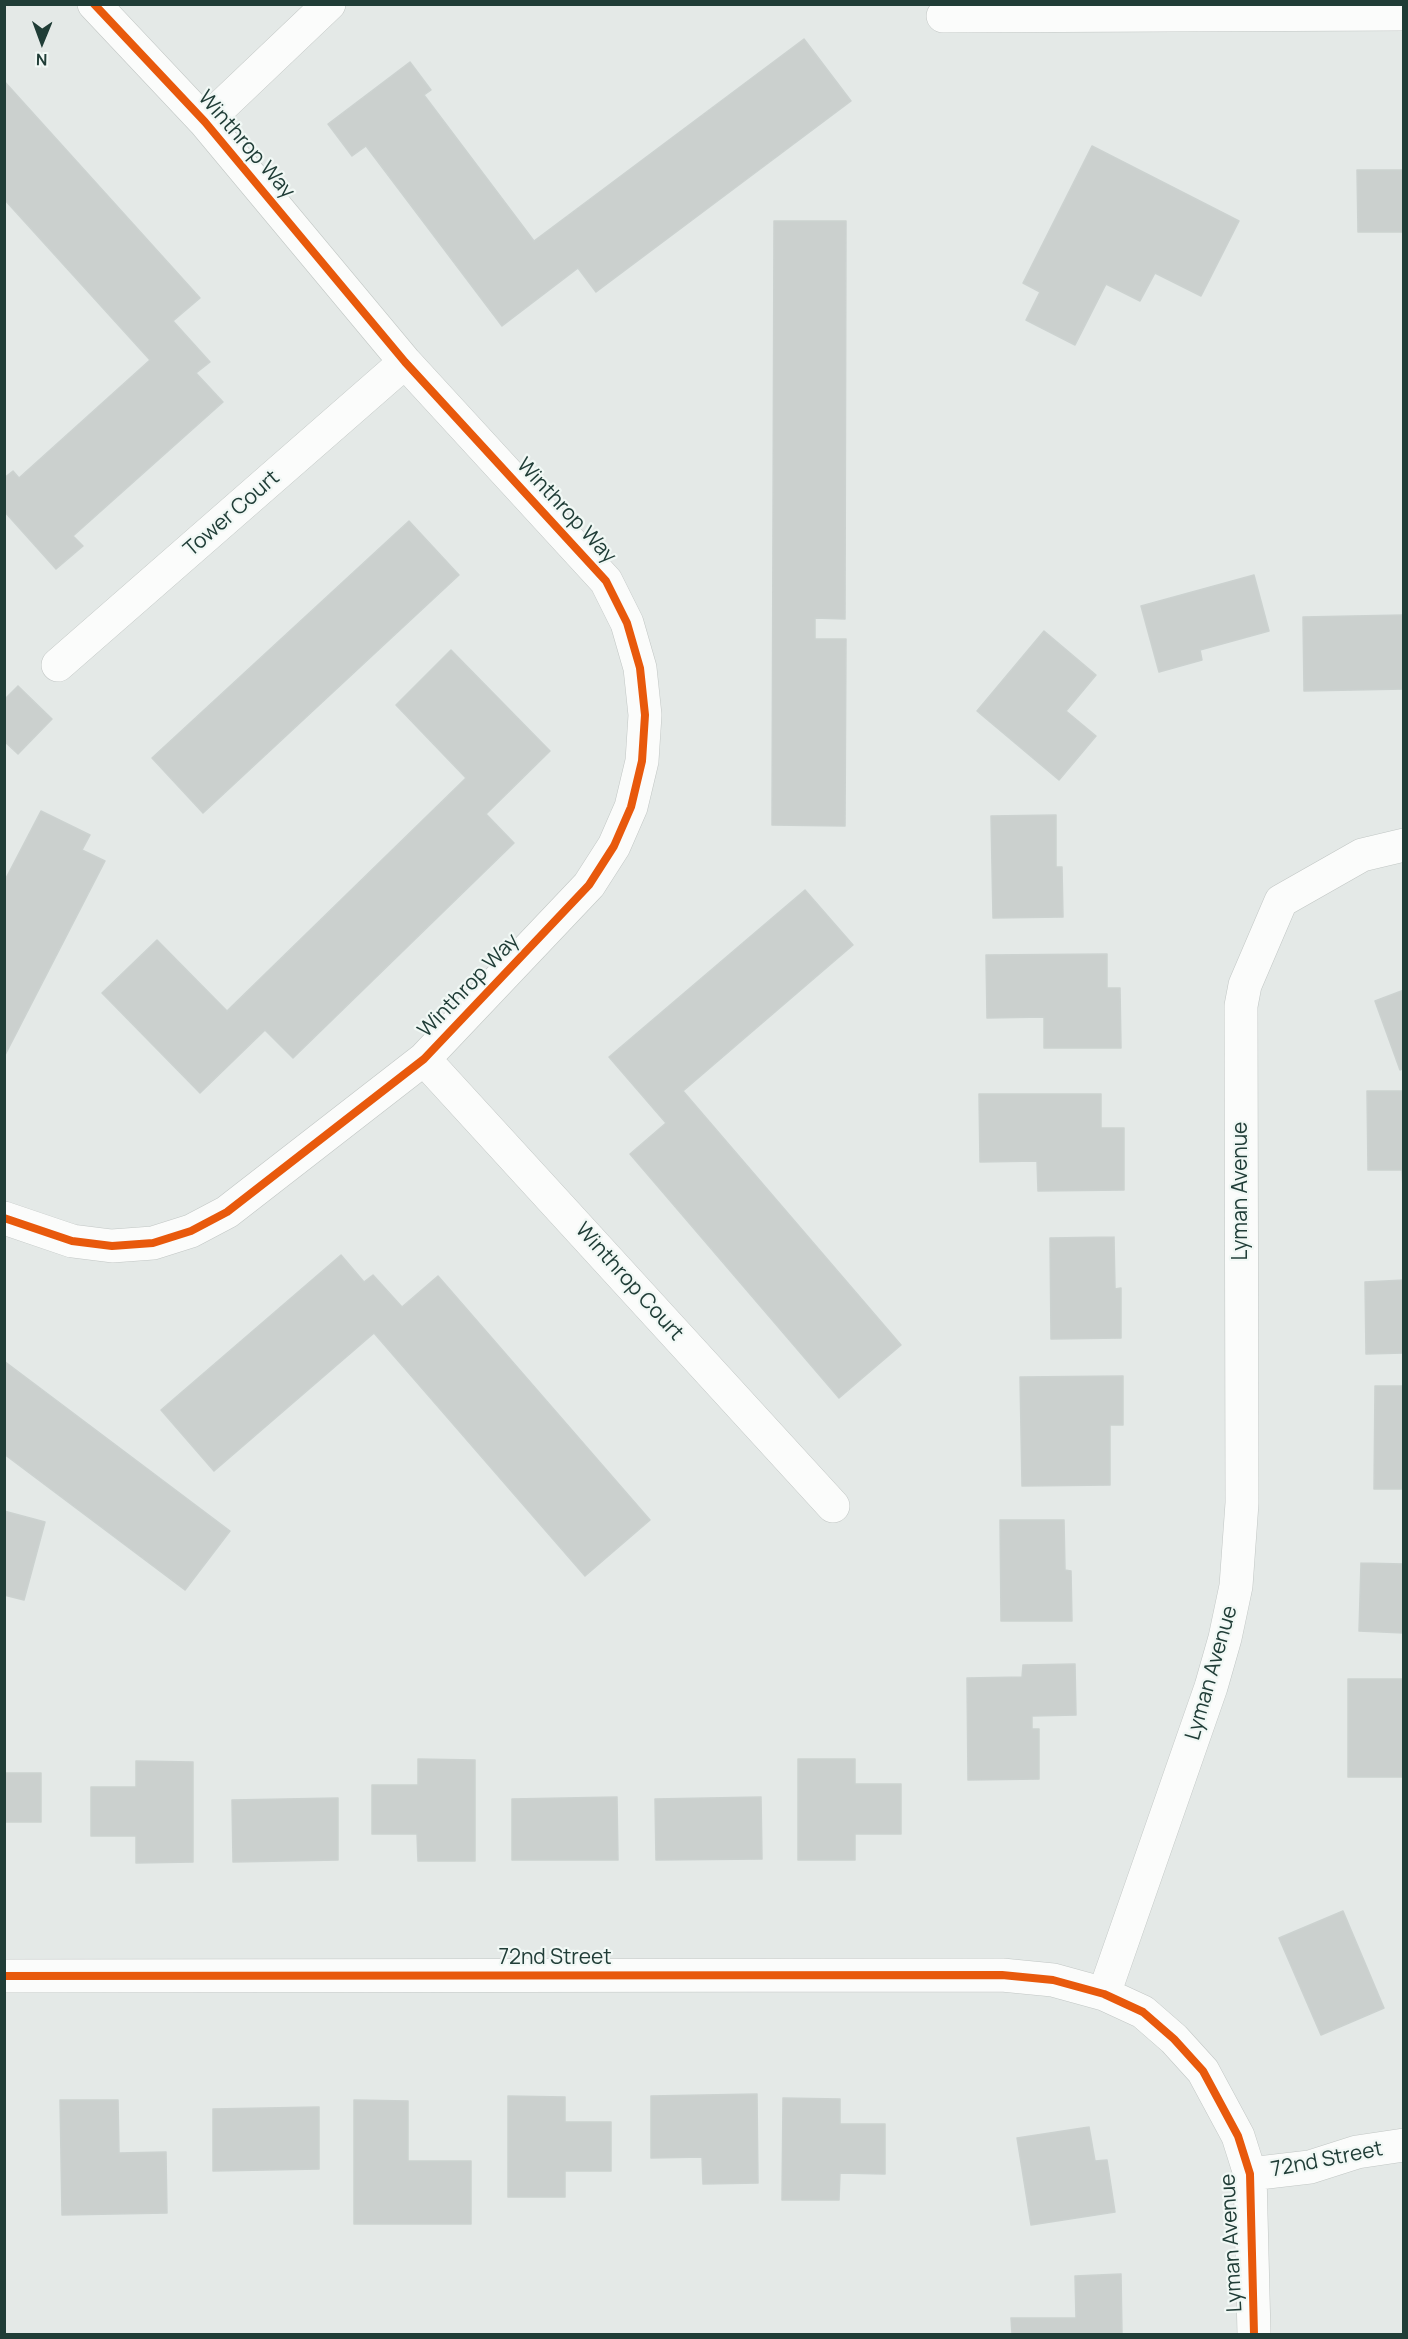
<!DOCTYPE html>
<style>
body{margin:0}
#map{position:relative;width:1408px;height:2339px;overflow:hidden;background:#e4e9e7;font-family:Manrope,sans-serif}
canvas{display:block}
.frame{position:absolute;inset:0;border:6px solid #203d37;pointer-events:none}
.north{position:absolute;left:12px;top:12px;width:60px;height:60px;-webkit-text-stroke:4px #f1f8f5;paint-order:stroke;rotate:181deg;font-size:16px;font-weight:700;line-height:24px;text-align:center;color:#203d37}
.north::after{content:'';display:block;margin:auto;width:21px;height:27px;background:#203d37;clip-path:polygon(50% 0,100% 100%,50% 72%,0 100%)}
</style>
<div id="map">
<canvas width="1408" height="2339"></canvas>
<div class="frame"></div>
<div class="north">N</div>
</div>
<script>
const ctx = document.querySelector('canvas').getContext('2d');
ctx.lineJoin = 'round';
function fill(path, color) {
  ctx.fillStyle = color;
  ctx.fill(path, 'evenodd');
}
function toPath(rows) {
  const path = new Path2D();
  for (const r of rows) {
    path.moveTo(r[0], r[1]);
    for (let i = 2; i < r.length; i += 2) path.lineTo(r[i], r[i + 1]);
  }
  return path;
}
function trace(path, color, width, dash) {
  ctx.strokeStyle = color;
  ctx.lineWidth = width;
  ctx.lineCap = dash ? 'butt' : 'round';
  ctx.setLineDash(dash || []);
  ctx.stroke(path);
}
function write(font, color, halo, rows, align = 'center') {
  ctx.font = font + ' Manrope,sans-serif';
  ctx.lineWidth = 4.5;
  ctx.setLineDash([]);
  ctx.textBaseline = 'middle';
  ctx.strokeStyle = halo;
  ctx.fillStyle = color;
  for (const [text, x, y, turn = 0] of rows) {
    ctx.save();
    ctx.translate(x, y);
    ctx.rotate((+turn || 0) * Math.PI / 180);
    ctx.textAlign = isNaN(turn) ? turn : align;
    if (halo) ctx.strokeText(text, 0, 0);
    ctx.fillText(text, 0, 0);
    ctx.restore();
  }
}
const building = toPath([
 [804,39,851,101,596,292,578,268,502,326,366,146,352,156,328,124,410,62,431,90,424,95,534,241,804,39],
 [4,81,200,298,173,321,210,362,196,373,223,402,73,536,83,546,56,569,4,511,4,478,13,471,19,478,150,360,4,199,4,81],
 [1092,146,1239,221,1201,296,1155,273,1140,301,1106,284,1075,345,1026,320,1040,292,1023,283,1092,146],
 [1357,170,1404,170,1404,232,1358,232,1357,170],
 [774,221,846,221,845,619,815,618,815,639,846,639,845,826,772,825,774,221],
 [409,521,459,575,203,813,152,758,409,521],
 [1254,575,1269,631,1200,650,1202,660,1159,672,1141,606,1254,575],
 [1404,615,1404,689,1304,691,1303,617,1404,615],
 [1044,631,1096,675,1066,711,1096,736,1059,780,977,711,1044,631],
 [451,650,550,751,486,814,514,843,293,1058,265,1030,200,1093,102,993,157,940,227,1011,466,778,396,705,451,650],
 [18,686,52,719,18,754,4,741,4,700,18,686],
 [41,811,90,835,82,850,105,861,4,1057,4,882,41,811],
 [1056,815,1056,867,1062,867,1063,917,993,918,991,816,1056,815],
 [805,890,853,945,683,1091,901,1345,839,1398,630,1154,666,1123,609,1057,805,890],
 [1107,954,1107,988,1120,988,1121,1048,1044,1048,1044,1017,987,1018,986,955,1107,954],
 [1404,990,1404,1068,1400,1070,1375,1001,1404,990],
 [1367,1091,1404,1091,1404,1206,1402,1170,1368,1170,1367,1091],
 [979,1094,1101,1094,1101,1128,1124,1128,1124,1190,1038,1191,1037,1161,980,1162,979,1094],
 [1114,1237,1115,1289,1121,1288,1121,1338,1051,1339,1050,1238,1114,1237],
 [341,1255,364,1282,373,1275,402,1307,438,1276,650,1520,585,1576,374,1333,214,1471,161,1410,341,1255],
 [1404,1280,1404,1353,1366,1354,1365,1282,1404,1280],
 [4,1361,230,1531,185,1590,4,1454,4,1361],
 [1123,1376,1123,1425,1110,1425,1110,1485,1022,1486,1020,1377,1123,1376],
 [1375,1386,1404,1386,1404,1489,1374,1489,1375,1386],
 [4,1511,45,1522,24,1600,4,1595,4,1511],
 [1000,1520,1064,1520,1065,1570,1071,1571,1072,1621,1001,1621,1000,1520],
 [1361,1563,1404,1564,1404,1633,1359,1631,1361,1563],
 [1075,1664,1076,1715,1032,1716,1032,1729,1039,1729,1039,1779,968,1780,967,1678,1022,1677,1023,1665,1075,1664],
 [1348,1679,1404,1679,1404,1777,1348,1777,1348,1679],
 [418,1759,475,1760,475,1861,418,1861,417,1834,372,1834,372,1785,418,1785,418,1759],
 [798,1759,855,1759,855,1784,901,1784,901,1834,855,1834,855,1860,798,1860,798,1759],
 [136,1761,193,1762,193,1862,136,1863,136,1836,91,1836,91,1787,136,1787,136,1761],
 [4,1773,41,1773,41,1822,4,1822,4,1773],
 [617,1797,618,1860,512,1860,512,1799,617,1797],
 [761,1797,762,1859,656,1860,655,1799,761,1797],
 [338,1798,338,1860,233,1862,232,1800,338,1798],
 [1343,1911,1384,2008,1321,2035,1279,1938,1343,1911],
 [757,2094,758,2183,703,2184,702,2157,651,2158,651,2096,757,2094],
 [508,2096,565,2097,565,2122,611,2122,611,2171,565,2171,565,2197,508,2197,508,2096],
 [783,2098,840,2099,840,2124,885,2124,885,2174,840,2173,839,2200,782,2200,783,2098],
 [60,2100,118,2100,119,2153,166,2152,167,2213,62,2215,60,2100],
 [354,2100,408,2101,408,2161,471,2161,471,2224,354,2224,354,2100],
 [319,2107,319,2169,213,2171,213,2109,319,2107],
 [1089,2127,1095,2161,1107,2160,1115,2212,1031,2225,1017,2138,1089,2127],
 [1121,2274,1122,2334,1012,2334,1011,2318,1076,2318,1075,2276,1121,2274]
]);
fill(building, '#cbd0ce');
trace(building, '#ccd2d0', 1.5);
const street = toPath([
 [943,16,1404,14],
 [205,122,329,4],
 [58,665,405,362],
 [424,1059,833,1506],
 [4,1218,72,1241,112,1246,153,1243,191,1231,227,1212,424,1059,589,885,614,846,631,807,642,761,645,715,640,668,627,623,606,581,405,362,205,122,94,4],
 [4,1976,1002,1975,1053,1980,1104,1994,1143,2012,1174,2039,1203,2071,1238,2136,1250,2174,1254,2334],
 [1104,1994,1211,1687,1225,1638,1236,1586,1242,1503,1241,1006,1245,985,1281,901,1362,855,1404,845],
 [1250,2174,1310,2167,1357,2152,1404,2145]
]);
trace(street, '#c1c6c4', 34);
trace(street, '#fbfcfb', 33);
trace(toPath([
 [4,1218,72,1241,112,1246,153,1243,191,1231,227,1212,424,1059,589,885,614,846,631,807,642,761,645,715,640,668,627,623,606,581,405,362,205,122,94,4],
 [4,1976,1002,1975,1053,1980,1104,1994,1143,2012,1174,2039,1203,2071,1238,2136,1250,2174,1254,2334]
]), '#e8590c', 8);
write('21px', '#203d37', '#f1f8f5', [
 ["Winthrop Way",246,145,49],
 ["Winthrop Way",566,511,47],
 ["Tower Court",232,514,-41],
 ["Winthrop Way",469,986,-46],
 ["Lyman Avenue",1241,1191,-90],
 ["Winthrop Court",629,1282,48],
 ["Lyman Avenue",1212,1673,-74],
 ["72nd Street",555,1958],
 ["72nd Street",1327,2160,-11],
 ["Lyman Avenue",1232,2243,-93]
]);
</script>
